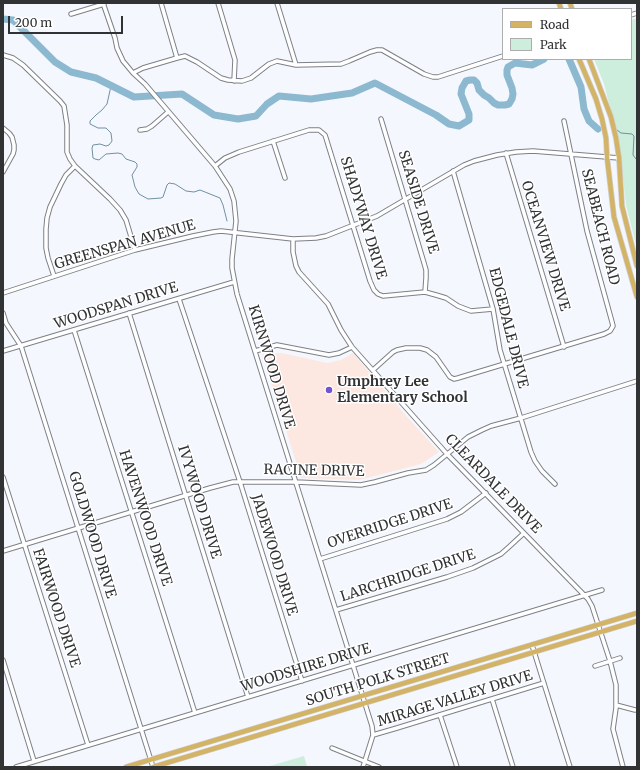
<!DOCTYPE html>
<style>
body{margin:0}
#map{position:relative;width:640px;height:770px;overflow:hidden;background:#f4f7fd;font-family:Merriweather,serif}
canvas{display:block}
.frame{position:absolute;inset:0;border:4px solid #313234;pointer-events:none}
.legend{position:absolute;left:502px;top:8px;width:130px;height:52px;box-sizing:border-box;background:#fff;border:1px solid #adadae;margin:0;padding:5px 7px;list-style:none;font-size:12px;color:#313234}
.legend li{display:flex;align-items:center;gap:8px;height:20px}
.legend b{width:20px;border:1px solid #adadae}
.scale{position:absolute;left:8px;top:16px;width:115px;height:18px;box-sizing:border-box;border:2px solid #313234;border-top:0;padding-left:5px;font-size:12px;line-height:14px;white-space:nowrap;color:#313234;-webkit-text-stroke:3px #fff;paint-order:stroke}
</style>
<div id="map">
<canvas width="640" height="770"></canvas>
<div class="frame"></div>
<ul class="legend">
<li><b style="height:5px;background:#d3b467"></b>Road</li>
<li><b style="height:11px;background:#cdeddd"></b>Park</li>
</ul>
<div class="scale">200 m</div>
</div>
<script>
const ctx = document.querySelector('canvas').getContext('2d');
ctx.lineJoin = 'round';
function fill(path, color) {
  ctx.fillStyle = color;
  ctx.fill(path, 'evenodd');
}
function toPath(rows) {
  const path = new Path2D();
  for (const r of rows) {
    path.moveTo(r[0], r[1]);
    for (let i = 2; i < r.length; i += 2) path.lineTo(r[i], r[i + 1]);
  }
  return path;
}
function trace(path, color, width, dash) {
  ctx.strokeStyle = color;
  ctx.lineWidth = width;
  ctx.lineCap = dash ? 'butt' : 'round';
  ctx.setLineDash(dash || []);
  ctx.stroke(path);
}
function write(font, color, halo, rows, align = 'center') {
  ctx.font = font + ' Merriweather,serif';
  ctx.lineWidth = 3;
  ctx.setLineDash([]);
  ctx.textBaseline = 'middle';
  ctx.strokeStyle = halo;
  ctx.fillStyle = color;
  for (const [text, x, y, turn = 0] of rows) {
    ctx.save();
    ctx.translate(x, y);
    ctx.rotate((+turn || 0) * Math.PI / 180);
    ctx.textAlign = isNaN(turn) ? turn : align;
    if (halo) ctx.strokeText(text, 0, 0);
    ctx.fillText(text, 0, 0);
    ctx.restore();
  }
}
fill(toPath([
 [282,353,327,363,341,360,353,353,408,418,439,452,421,464,359,480,301,478,262,354]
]), '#fce8e1');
fill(toPath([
 [637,18,637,249,626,205,619,143,604,84,594,59,631,59,631,20],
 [304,756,307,767,270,767,270,766]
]), '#cdeddd');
trace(toPath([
 [111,86,107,104,102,110,96,115,90,121,90,124,98,128,106,128,111,133,112,141,109,145,106,146,100,144,93,145,92,148,93,158,95,159,99,160,106,154,118,153,122,154,126,159,135,162,137,164,137,167,132,175,135,187,139,194,148,199,161,198,163,197,167,185,169,183,175,184,186,191,194,192,200,190,220,198,223,205,227,221],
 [617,130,621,133,632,134,634,136,633,155,636,159,637,159]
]), '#7190a1', 1);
trace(toPath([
 [3,19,13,20,55,62,71,72,96,78,134,97,182,94,214,115,238,119,256,116,267,104,279,96,311,99,352,93,375,83,436,115,449,124,459,126,469,120,469,114,461,94,462,88,466,81,470,80,474,80,477,83,479,90,484,95,489,98,494,103,498,105,505,105,509,104,512,99,513,94,512,88,507,75,507,70,508,67,515,63,532,65,544,59],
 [569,59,581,87,584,109,589,121,598,129]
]), '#8cb9d0', 7);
const minor = toPath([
 [103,3,115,38,117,48,123,61,133,73,145,84,215,166,230,189,234,201,236,221,232,259,232,268,237,294,372,726,373,735,363,767],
 [161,3,177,58],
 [218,3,235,60,234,81],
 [277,3,296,65],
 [71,14,104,4],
 [631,15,637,13],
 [3,55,13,58,23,65,60,101,64,106,67,125,67,152,70,159,75,166,110,199,120,210,126,220,135,250],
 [133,73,143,68,177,58,185,56,197,62,221,78,228,80,242,81,251,78,269,64,277,61,296,65,341,64,349,61,370,52,377,50,382,50,424,74,433,77,438,77,503,56],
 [381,119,424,263,426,270,426,278,425,292],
 [3,128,9,133,12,137,14,145,14,150,13,154,3,172],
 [140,130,147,129,152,126,168,112],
 [273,141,285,178],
 [506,153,564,347],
 [215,166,225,158,239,152,309,130,319,130,325,135,326,138,370,281,374,290,378,294,383,296,425,292,436,295,446,298,458,306,471,311,493,309],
 [453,171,493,309,500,350,531,452,535,461,542,471,555,484],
 [293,239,293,252,296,266,299,272,328,304,341,330,352,347,447,454,588,599,592,606,610,661,616,685,616,708,613,729,623,767],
 [54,276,48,258,46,248,46,229,47,218,50,207,61,184,66,175,75,166],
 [3,293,135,250,193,236,213,232,221,231,293,239,316,238,326,236,377,216,464,165,474,161,497,155,516,152,533,151,619,158],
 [179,299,240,482,302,681],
 [3,313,6,323,21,346,153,767],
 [129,313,248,697],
 [74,330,195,713],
 [3,351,234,282],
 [255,351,277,345,329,355,339,353,352,347],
 [373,370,393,352,397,350,406,348,420,348,427,350,436,357,450,377,454,379,458,378,604,334,610,331,613,326,612,322,587,231,564,121],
 [3,477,88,745],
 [3,551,210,488,233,482,296,482,361,485,375,482,408,473,426,470,434,465,468,437,482,430,491,426,521,418,637,381],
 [320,559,447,519,461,512,486,493],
 [336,610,447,577,473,568,501,554,510,546,524,533],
 [532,645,570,767],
 [3,660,34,761],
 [595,666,620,658],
 [492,699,513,767],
 [616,705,635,710],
 [440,715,457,767],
 [373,735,397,728,544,683],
 [332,748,379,767],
 [16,767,602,590]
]);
const major = toPath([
 [559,3,561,9],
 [570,3,572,9],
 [579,59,596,99,602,119,606,138,607,157,614,217,637,297],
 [589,59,611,117,616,138,619,158,622,206,637,266],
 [126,767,637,613],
 [153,767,637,621]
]);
trace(minor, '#7d8086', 5.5);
trace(major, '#d2d2d2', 6);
trace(minor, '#fff', 3.5);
trace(major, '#d3b467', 4.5);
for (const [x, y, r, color] of [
 [329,390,4,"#7354ce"]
]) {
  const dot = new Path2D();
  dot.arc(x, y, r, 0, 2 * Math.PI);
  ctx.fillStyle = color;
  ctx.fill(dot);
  trace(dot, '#fff', 1.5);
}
write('14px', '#313234', '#fff', [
 ["SEASIDE DRIVE",418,202,73],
 ["SHADYWAY DRIVE",363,218,73],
 ["SEABEACH ROAD",600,227,76],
 ["GREENSPAN AVENUE",125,245,-16],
 ["OCEANVIEW DRIVE",545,246,73],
 ["WOODSPAN DRIVE",116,306,-17],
 ["EDGEDALE DRIVE",508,328,76],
 ["KIRNWOOD DRIVE",271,367,73],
 ["RACINE DRIVE",314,471,1],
 ["CLEARDALE DRIVE",493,484,46],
 ["IVYWOOD DRIVE",199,502,73],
 ["HAVENWOOD DRIVE",145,518,72],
 ["OVERRIDGE DRIVE",390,524,-18],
 ["GOLDWOOD DRIVE",92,535,73],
 ["JADEWOOD DRIVE",274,555,73],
 ["LARCHRIDGE DRIVE",408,576,-18],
 ["FAIRWOOD DRIVE",56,608,72],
 ["WOODSHIRE DRIVE",306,668,-17],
 ["SOUTH POLK STREET",378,680,-17],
 ["MIRAGE VALLEY DRIVE",455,699,-17]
]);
write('bold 14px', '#313234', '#fff', [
 ["Umphrey Lee",337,382],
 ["Elementary School",337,398]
], 'left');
</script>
